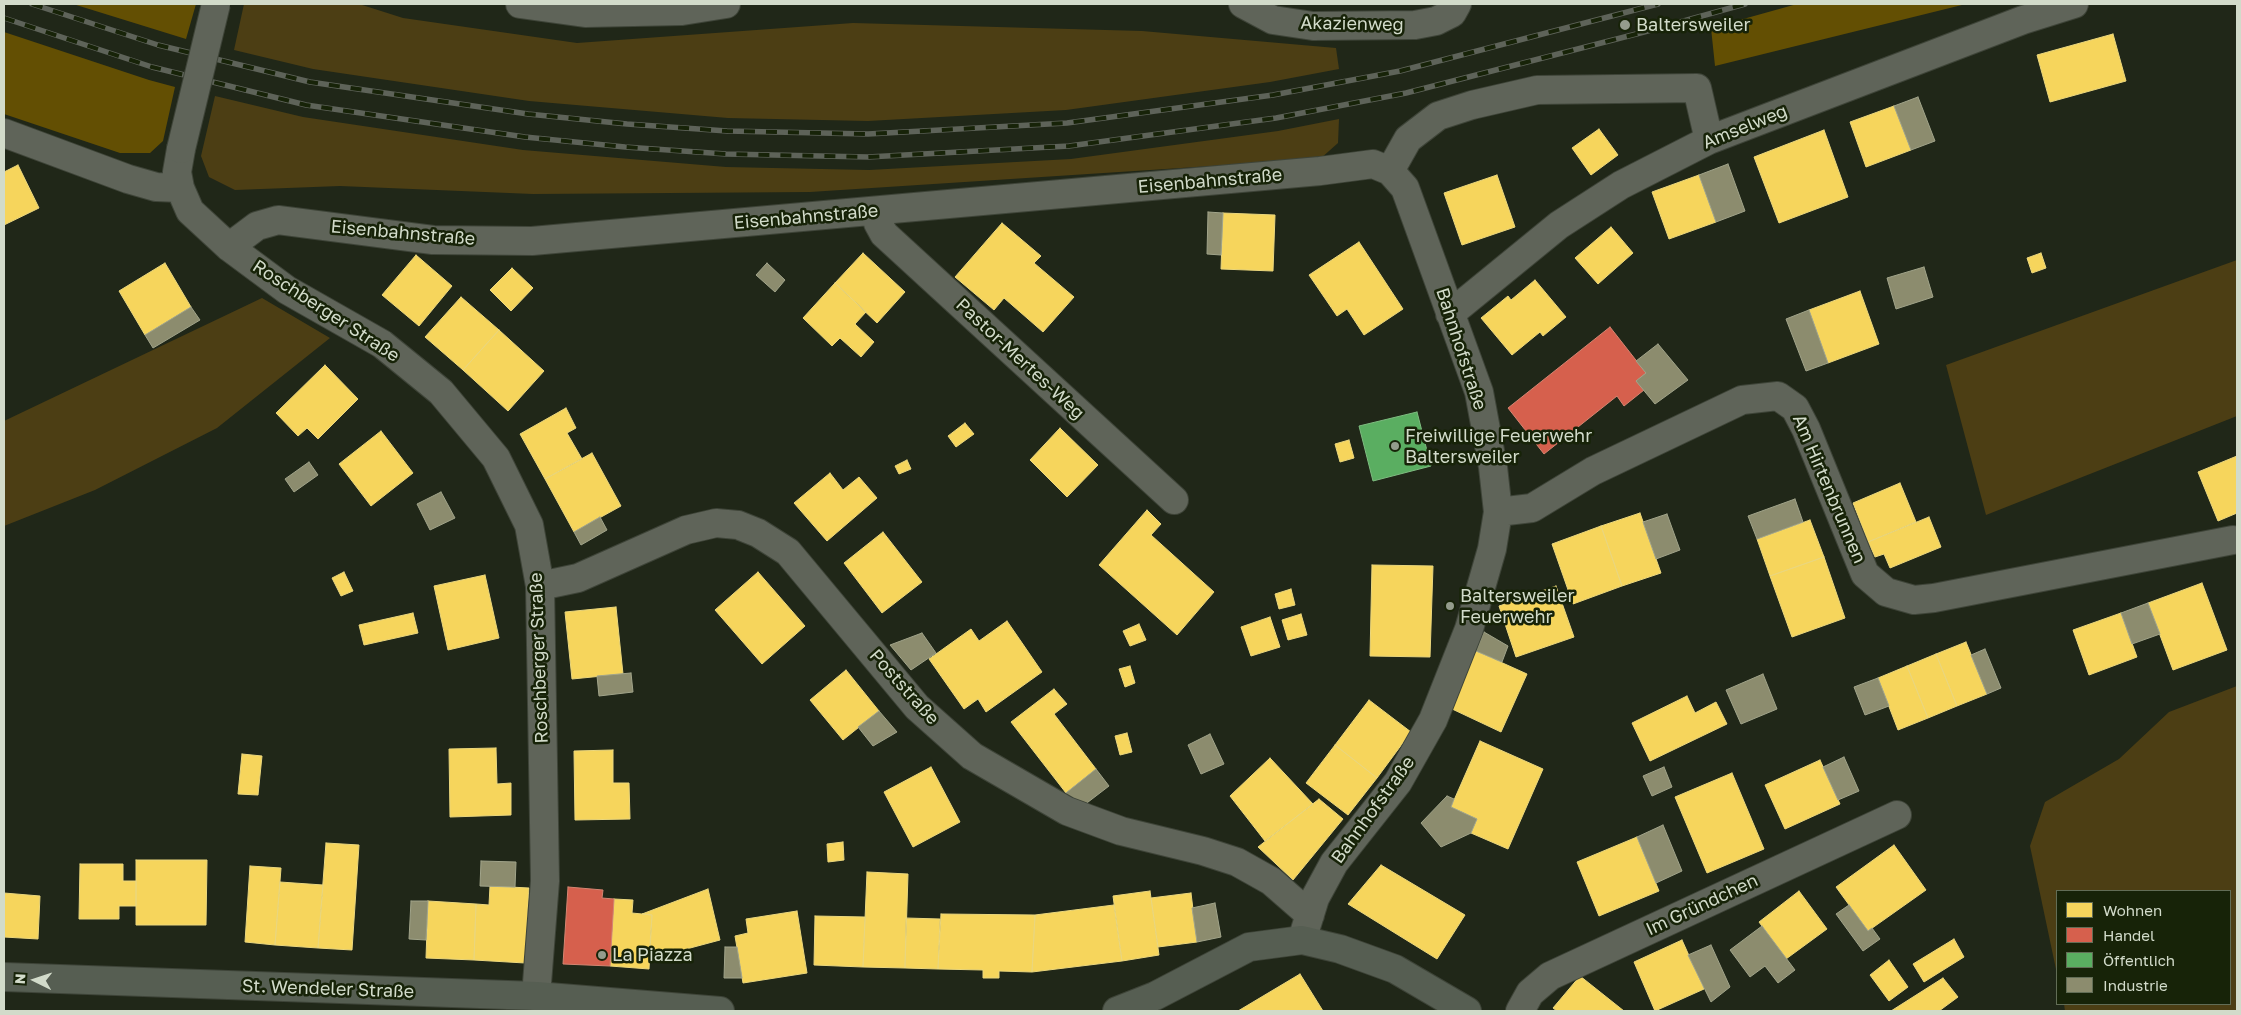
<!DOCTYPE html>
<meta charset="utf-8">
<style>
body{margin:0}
#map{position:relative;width:2241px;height:1015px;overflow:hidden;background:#202718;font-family:"Golos Text",sans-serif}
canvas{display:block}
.frame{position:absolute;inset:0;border:5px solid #d2dbca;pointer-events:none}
.legend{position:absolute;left:2056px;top:890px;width:175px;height:115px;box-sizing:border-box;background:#172308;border:1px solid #626d56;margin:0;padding:6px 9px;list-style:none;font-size:15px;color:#d2dbca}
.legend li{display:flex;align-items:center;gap:10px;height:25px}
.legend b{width:25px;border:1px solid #626d56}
.north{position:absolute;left:10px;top:955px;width:50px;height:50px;-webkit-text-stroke:4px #172308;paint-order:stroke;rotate:274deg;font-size:14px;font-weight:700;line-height:20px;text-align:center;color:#d2dbca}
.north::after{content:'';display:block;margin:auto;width:18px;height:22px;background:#d2dbca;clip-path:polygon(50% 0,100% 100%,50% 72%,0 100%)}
</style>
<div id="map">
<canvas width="2241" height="1015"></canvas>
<div class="frame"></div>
<ul class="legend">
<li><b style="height:14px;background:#f6d55c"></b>Wohnen</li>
<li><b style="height:14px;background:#d6604d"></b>Handel</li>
<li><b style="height:14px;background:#5aae61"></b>Öffentlich</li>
<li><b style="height:14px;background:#8c8c6e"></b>Industrie</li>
</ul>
<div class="north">N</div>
</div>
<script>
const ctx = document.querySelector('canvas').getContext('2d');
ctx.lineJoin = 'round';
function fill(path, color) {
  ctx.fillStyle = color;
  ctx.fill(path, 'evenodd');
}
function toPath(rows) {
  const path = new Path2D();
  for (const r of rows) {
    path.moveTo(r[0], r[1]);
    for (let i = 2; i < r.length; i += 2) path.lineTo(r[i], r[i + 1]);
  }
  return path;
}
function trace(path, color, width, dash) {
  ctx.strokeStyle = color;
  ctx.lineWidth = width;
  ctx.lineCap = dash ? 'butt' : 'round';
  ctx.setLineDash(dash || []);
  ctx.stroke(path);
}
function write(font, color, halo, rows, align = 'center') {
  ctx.font = font + ' "Golos Text",sans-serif';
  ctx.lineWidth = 5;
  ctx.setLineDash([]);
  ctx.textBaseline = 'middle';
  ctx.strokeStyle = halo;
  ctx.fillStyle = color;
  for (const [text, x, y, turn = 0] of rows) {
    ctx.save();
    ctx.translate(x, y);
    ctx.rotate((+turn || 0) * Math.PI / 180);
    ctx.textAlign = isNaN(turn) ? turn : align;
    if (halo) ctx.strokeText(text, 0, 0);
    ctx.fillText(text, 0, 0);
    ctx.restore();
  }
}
fill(toPath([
 [244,4,359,4,403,18,577,43,853,23,1142,31,1336,48,1339,69,1270,82,1066,110,868,121,728,118,529,101,313,69,234,50],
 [215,96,303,117,523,150,726,167,869,170,1071,159,1278,131,1339,119,1338,143,1320,159,810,192,533,194,340,186,235,190,209,177,201,156],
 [2237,260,2237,416,1986,515,1946,365],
 [262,298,330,338,217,428,95,490,4,526,4,421],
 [2237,686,2237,1011,2065,1011,2064,1004,2230,1004,2230,891,2057,891,2057,974,2030,846,2045,802,2119,759,2169,712]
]), '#4c3e14');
fill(toPath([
 [73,4,196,4,186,39],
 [1797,4,1966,4,1715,66,1711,28],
 [4,32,149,80,175,87,163,141,150,153,120,153,4,114]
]), '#634f03');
const homes = toPath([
 [2113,34,2126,81,2050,102,2037,55,2113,34],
 [1894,106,1911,150,1866,167,1850,122,1894,106],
 [1599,129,1618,155,1591,175,1572,148,1599,129],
 [1824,130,1848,197,1779,223,1754,157,1824,130],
 [18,165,39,208,4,225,4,172,18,165],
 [1497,175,1515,227,1462,245,1444,193,1497,175],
 [1699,175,1716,222,1669,239,1652,192,1699,175],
 [1223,213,1275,215,1273,271,1221,269,1223,213],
 [1002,223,1041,256,1034,263,1074,297,1043,332,1004,298,994,310,955,277,1002,223],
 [1611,227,1633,253,1598,284,1575,258,1611,227],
 [1359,242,1403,309,1364,335,1347,309,1337,316,1309,275,1359,242],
 [863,253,905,292,877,323,835,283,863,253],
 [2041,253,2046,268,2032,273,2027,258,2041,253],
 [416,255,452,286,419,326,382,295,416,255],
 [165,263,191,307,145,335,119,291,165,263],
 [512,268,533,288,511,311,490,290,512,268],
 [1535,280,1566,317,1543,336,1540,332,1512,355,1481,318,1508,296,1511,300,1535,280],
 [835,283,866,312,855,324,874,342,861,357,840,338,832,346,803,318,835,283],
 [1860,291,1879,344,1828,363,1809,310,1860,291],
 [461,297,499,330,463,370,425,337,461,297],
 [499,330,544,371,508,411,463,370,499,330],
 [325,365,358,399,318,439,307,428,298,436,276,413,325,365],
 [566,408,576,428,567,433,582,459,545,479,520,434,566,408],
 [965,423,974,434,956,447,948,436,965,423],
 [1060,428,1098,465,1067,497,1030,460,1060,428],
 [381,431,413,473,371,506,339,464,381,431],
 [1349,440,1354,458,1340,462,1335,444,1349,440],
 [592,453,621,506,574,532,545,479,592,453],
 [2237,456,2237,513,2218,521,2198,472,2237,456],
 [907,460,911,469,899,474,895,466,907,460],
 [830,473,843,490,859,477,877,498,827,541,794,503,830,473],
 [1900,483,1916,522,1868,542,1853,503,1900,483],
 [1147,510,1161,524,1151,535,1214,592,1177,635,1099,565,1147,510],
 [1640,513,1661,573,1622,586,1601,526,1640,513],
 [1929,517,1941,547,1890,568,1884,554,1875,557,1868,542,1929,517],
 [1810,520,1824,557,1770,576,1757,539,1810,520],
 [1601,526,1622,586,1573,604,1552,544,1601,526],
 [883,532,922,582,882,613,844,563,883,532],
 [1824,557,1845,618,1792,637,1770,576,1824,557],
 [1372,565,1433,566,1430,657,1370,656,1372,565],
 [344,572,353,591,341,596,332,578,344,572],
 [758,572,805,626,762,664,715,610,758,572],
 [485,575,499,638,448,650,434,586,485,575],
 [2202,583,2227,650,2173,670,2148,603,2202,583],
 [1556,586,1574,637,1516,657,1499,606,1556,586],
 [1291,589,1295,605,1279,609,1275,594,1291,589],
 [616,607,623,674,572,679,565,612,616,607],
 [413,613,418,633,364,645,359,625,413,613],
 [2121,613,2137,657,2089,675,2073,630,2121,613],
 [1301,614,1307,635,1288,640,1282,620,1301,614],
 [1270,617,1280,647,1251,656,1241,627,1270,617],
 [1007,621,1042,672,986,712,978,699,964,709,929,659,971,629,979,641,1007,621],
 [1139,624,1146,640,1130,646,1123,631,1139,624],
 [1966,642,1987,694,1957,706,1936,654,1966,642],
 [1476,651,1527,674,1501,732,1450,708,1476,651],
 [1936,654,1957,706,1928,718,1907,666,1936,654],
 [1130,666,1135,683,1125,687,1119,669,1130,666],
 [1907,666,1928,718,1898,730,1878,678,1907,666],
 [846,670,879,711,843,740,810,700,846,670],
 [1054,689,1067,704,1054,714,1096,769,1066,793,1011,722,1054,689],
 [1687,696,1695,713,1716,702,1727,724,1650,761,1632,723,1687,696],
 [1369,700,1411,732,1377,778,1335,745,1369,700],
 [1127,733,1132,752,1120,755,1115,736,1127,733],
 [1480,741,1543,769,1508,849,1471,833,1477,819,1451,807,1480,741],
 [1335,745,1377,778,1348,815,1306,783,1335,745],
 [496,748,497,784,511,783,511,815,450,817,449,749,496,748],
 [613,750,613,783,629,783,630,819,575,820,574,751,613,750],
 [242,754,262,756,258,795,238,794,242,754],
 [1270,758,1313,804,1265,841,1230,796,1270,758],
 [1820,760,1840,804,1785,829,1765,785,1820,760],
 [931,767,960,822,913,847,884,792,931,767],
 [1732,773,1764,849,1707,873,1675,797,1732,773],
 [1319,799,1343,819,1293,880,1258,847,1319,799],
 [1637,837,1659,891,1599,916,1577,862,1637,837],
 [843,842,844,860,828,862,827,844,843,842],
 [326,843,359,845,352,950,318,948,326,843],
 [1894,845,1926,890,1868,931,1836,887,1894,845],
 [136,860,207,860,206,925,136,925,136,860],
 [80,864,123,864,123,881,136,881,136,906,119,906,119,919,79,919,80,864],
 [1381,865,1465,915,1437,959,1348,904,1381,865],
 [250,866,281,868,275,945,245,942,250,866],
 [867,872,908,874,905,968,863,967,867,872],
 [280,882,323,885,318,948,275,945,280,882],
 [490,886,529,888,525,963,474,960,476,904,489,905,490,886],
 [708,889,720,940,649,959,652,915,642,914,708,889],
 [1150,891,1159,955,1122,961,1113,896,1150,891],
 [1799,891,1827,929,1786,959,1759,922,1799,891],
 [4,893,40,896,38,939,4,937,4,893],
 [1191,893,1197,942,1158,947,1151,898,1191,893],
 [614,899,633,900,632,913,652,915,649,969,610,966,614,899],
 [428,901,476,904,474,960,426,958,428,901],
 [1114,905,1122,961,1032,972,1035,915,1114,905],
 [797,911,807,973,743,983,735,936,748,933,746,919,797,911],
 [941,914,1035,915,1032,972,999,971,999,978,983,978,983,970,938,969,941,914],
 [815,916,865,917,863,967,814,965,815,916],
 [906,918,940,919,938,969,905,968,906,918],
 [1954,939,1964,957,1924,982,1913,964,1954,939],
 [1682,940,1704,989,1655,1011,1634,962,1682,940],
 [1889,960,1908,987,1889,1001,1870,975,1889,960],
 [1300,974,1323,1011,1238,1011,1300,974],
 [1580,976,1624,1011,1557,1011,1553,1008,1580,976],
 [1943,978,1958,997,1939,1011,1891,1011,1943,978]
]);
fill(homes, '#f6d55c');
trace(homes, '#ebd77d', 1);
const shops = toPath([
 [1610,327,1646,373,1636,381,1644,390,1624,406,1617,396,1544,454,1508,408,1610,327],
 [568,887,603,890,602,898,614,899,610,966,563,964,568,887]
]);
fill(shops, '#d6604d');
trace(shops, '#d58572', 1);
const public = toPath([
 [1417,412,1431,466,1373,481,1359,426,1417,412]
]);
fill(public, '#5aae61');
trace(public, '#7ebc80', 1);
const industry = toPath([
 [1918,97,1935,141,1911,150,1894,106,1918,97],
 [1728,164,1745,211,1716,222,1699,175,1728,164],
 [1208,212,1223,213,1221,255,1207,254,1208,212],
 [767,263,785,280,775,292,756,275,767,263],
 [1924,267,1933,297,1896,309,1887,278,1924,267],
 [191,307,200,320,153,348,145,335,191,307],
 [1809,310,1828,363,1806,371,1786,319,1809,310],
 [1658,344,1688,380,1655,404,1636,381,1646,373,1636,361,1658,344],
 [309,462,318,475,294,492,285,479,309,462],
 [441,492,455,518,430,530,417,504,441,492],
 [1795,499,1803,522,1757,539,1748,516,1795,499],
 [1667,514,1680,550,1656,559,1643,522,1667,514],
 [600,517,607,530,581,545,574,532,600,517],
 [2148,603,2160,634,2132,644,2121,613,2148,603],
 [1484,632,1508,646,1502,662,1476,651,1484,632],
 [922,633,936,653,911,670,890,645,922,633],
 [1985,649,2001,688,1987,694,1971,655,1985,649],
 [631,673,633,692,599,696,597,676,631,673],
 [1763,674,1777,709,1741,724,1726,690,1763,674],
 [1878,678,1889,706,1865,715,1854,687,1878,678],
 [879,711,897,732,873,746,858,727,879,711],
 [1210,734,1224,764,1201,774,1188,745,1210,734],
 [1844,757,1859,791,1838,800,1823,767,1844,757],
 [1664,767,1672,787,1652,796,1643,776,1664,767],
 [1096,769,1109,786,1079,809,1066,793,1096,769],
 [1447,796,1454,799,1451,807,1477,819,1471,833,1441,847,1421,823,1447,796],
 [1663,825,1682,871,1656,883,1637,837,1663,825],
 [481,861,516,862,515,887,480,886,481,861],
 [411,901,428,901,426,940,409,939,411,901],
 [1215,903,1221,937,1197,942,1192,908,1215,903],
 [1849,905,1868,931,1872,928,1880,939,1863,951,1836,914,1849,905],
 [1762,926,1795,970,1778,983,1765,966,1750,977,1730,950,1762,926],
 [1711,945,1730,987,1711,1002,1688,955,1711,945],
 [725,947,737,947,742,978,724,978,725,947]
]);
fill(industry, '#8c8c6e');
trace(industry, '#a1a48a', 1);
const minor = toPath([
 [520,4,585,13,682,11,726,4],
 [1243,4,1273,20,1313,26,1415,25,1436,21,1452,13,1457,4],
 [4,133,128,179,156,187,180,188],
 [181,149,177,172,180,188,190,211,229,247,287,290,382,344,441,392,496,458,529,525,540,586,545,881,536,996],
 [1390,171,1408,139,1438,116,1472,105,1537,90,1697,88,1709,140],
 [876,211,878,223,884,234,1174,500],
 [229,247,257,226,278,220,433,240,532,241,1320,171,1373,164,1390,171,1405,188,1479,392,1493,467,1498,512,1492,549,1469,629,1433,720,1398,782,1334,863,1315,898,1302,940],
 [1450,314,1559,225,1621,185,1709,140,2023,20,2074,4],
 [1498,512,1532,508,1593,471,1742,400,1778,396,1795,408,1806,429,1865,574,1886,592,1914,600,1934,598,2233,540],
 [540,586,578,578,686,530,716,523,738,525,758,533,788,552,917,707,972,756,1067,811,1121,831,1203,851,1237,862,1271,881,1310,915],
 [1520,1011,1530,993,1550,976,1897,815]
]);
const major = toPath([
 [4,977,536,996,720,1011],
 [1117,1011,1155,996,1249,947,1302,940,1340,949,1395,969,1467,1011]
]);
trace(minor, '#3e4438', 30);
trace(major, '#3e4438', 30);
trace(minor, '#5f6459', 28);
trace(major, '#565e52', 28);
const rail = toPath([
 [32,4,158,45,310,82,528,114,627,124,727,131,868,134,1067,123,1273,95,1400,71,1658,4],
 [4,18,152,67,306,105,525,137,625,147,726,154,868,157,1069,146,1276,118,1406,93,1644,32,1745,4]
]);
trace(rail, '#5e6359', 5.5);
trace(rail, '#172308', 4, [11]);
const minorBridge = toPath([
 [181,149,216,4]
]);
trace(minorBridge, '#3e4438', 30, []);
trace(minorBridge, '#5f6459', 28);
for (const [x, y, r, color] of [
 [1625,25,6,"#949c8c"],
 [1395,446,5,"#949c8c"],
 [1450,606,5,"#949c8c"],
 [602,955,5,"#949c8c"]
]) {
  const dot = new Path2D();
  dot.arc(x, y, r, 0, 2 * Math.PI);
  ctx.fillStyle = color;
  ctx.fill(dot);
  trace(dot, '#172308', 2);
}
write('18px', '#d2dbca', '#172308', [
 ["Akazienweg",1352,24,1],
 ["Amselweg",1745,127,-22],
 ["Eisenbahnstraße",1210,181,-5],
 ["Eisenbahnstraße",806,217,-5],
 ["Eisenbahnstraße",403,233,5],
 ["Roschberger Straße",326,311,33],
 ["Bahnhofstraße",1461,349,72],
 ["Pastor-Mertes-Weg",1020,359,43],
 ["Am Hirtenbrunnen",1829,489,67],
 ["Roschberger Straße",539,658,-92],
 ["Poststraße",904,687,48],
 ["Bahnhofstraße",1373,810,-54],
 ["Im Gründchen",1702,905,-25],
 ["St. Wendeler Straße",328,989,2]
]);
write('18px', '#d2dbca', '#172308', [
 ["Baltersweiler",1636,25],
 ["Freiwillige Feuerwehr",1405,436],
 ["Baltersweiler",1405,457],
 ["Baltersweiler",1460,596],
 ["Feuerwehr",1460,617],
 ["La Piazza",612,955]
], 'left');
</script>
